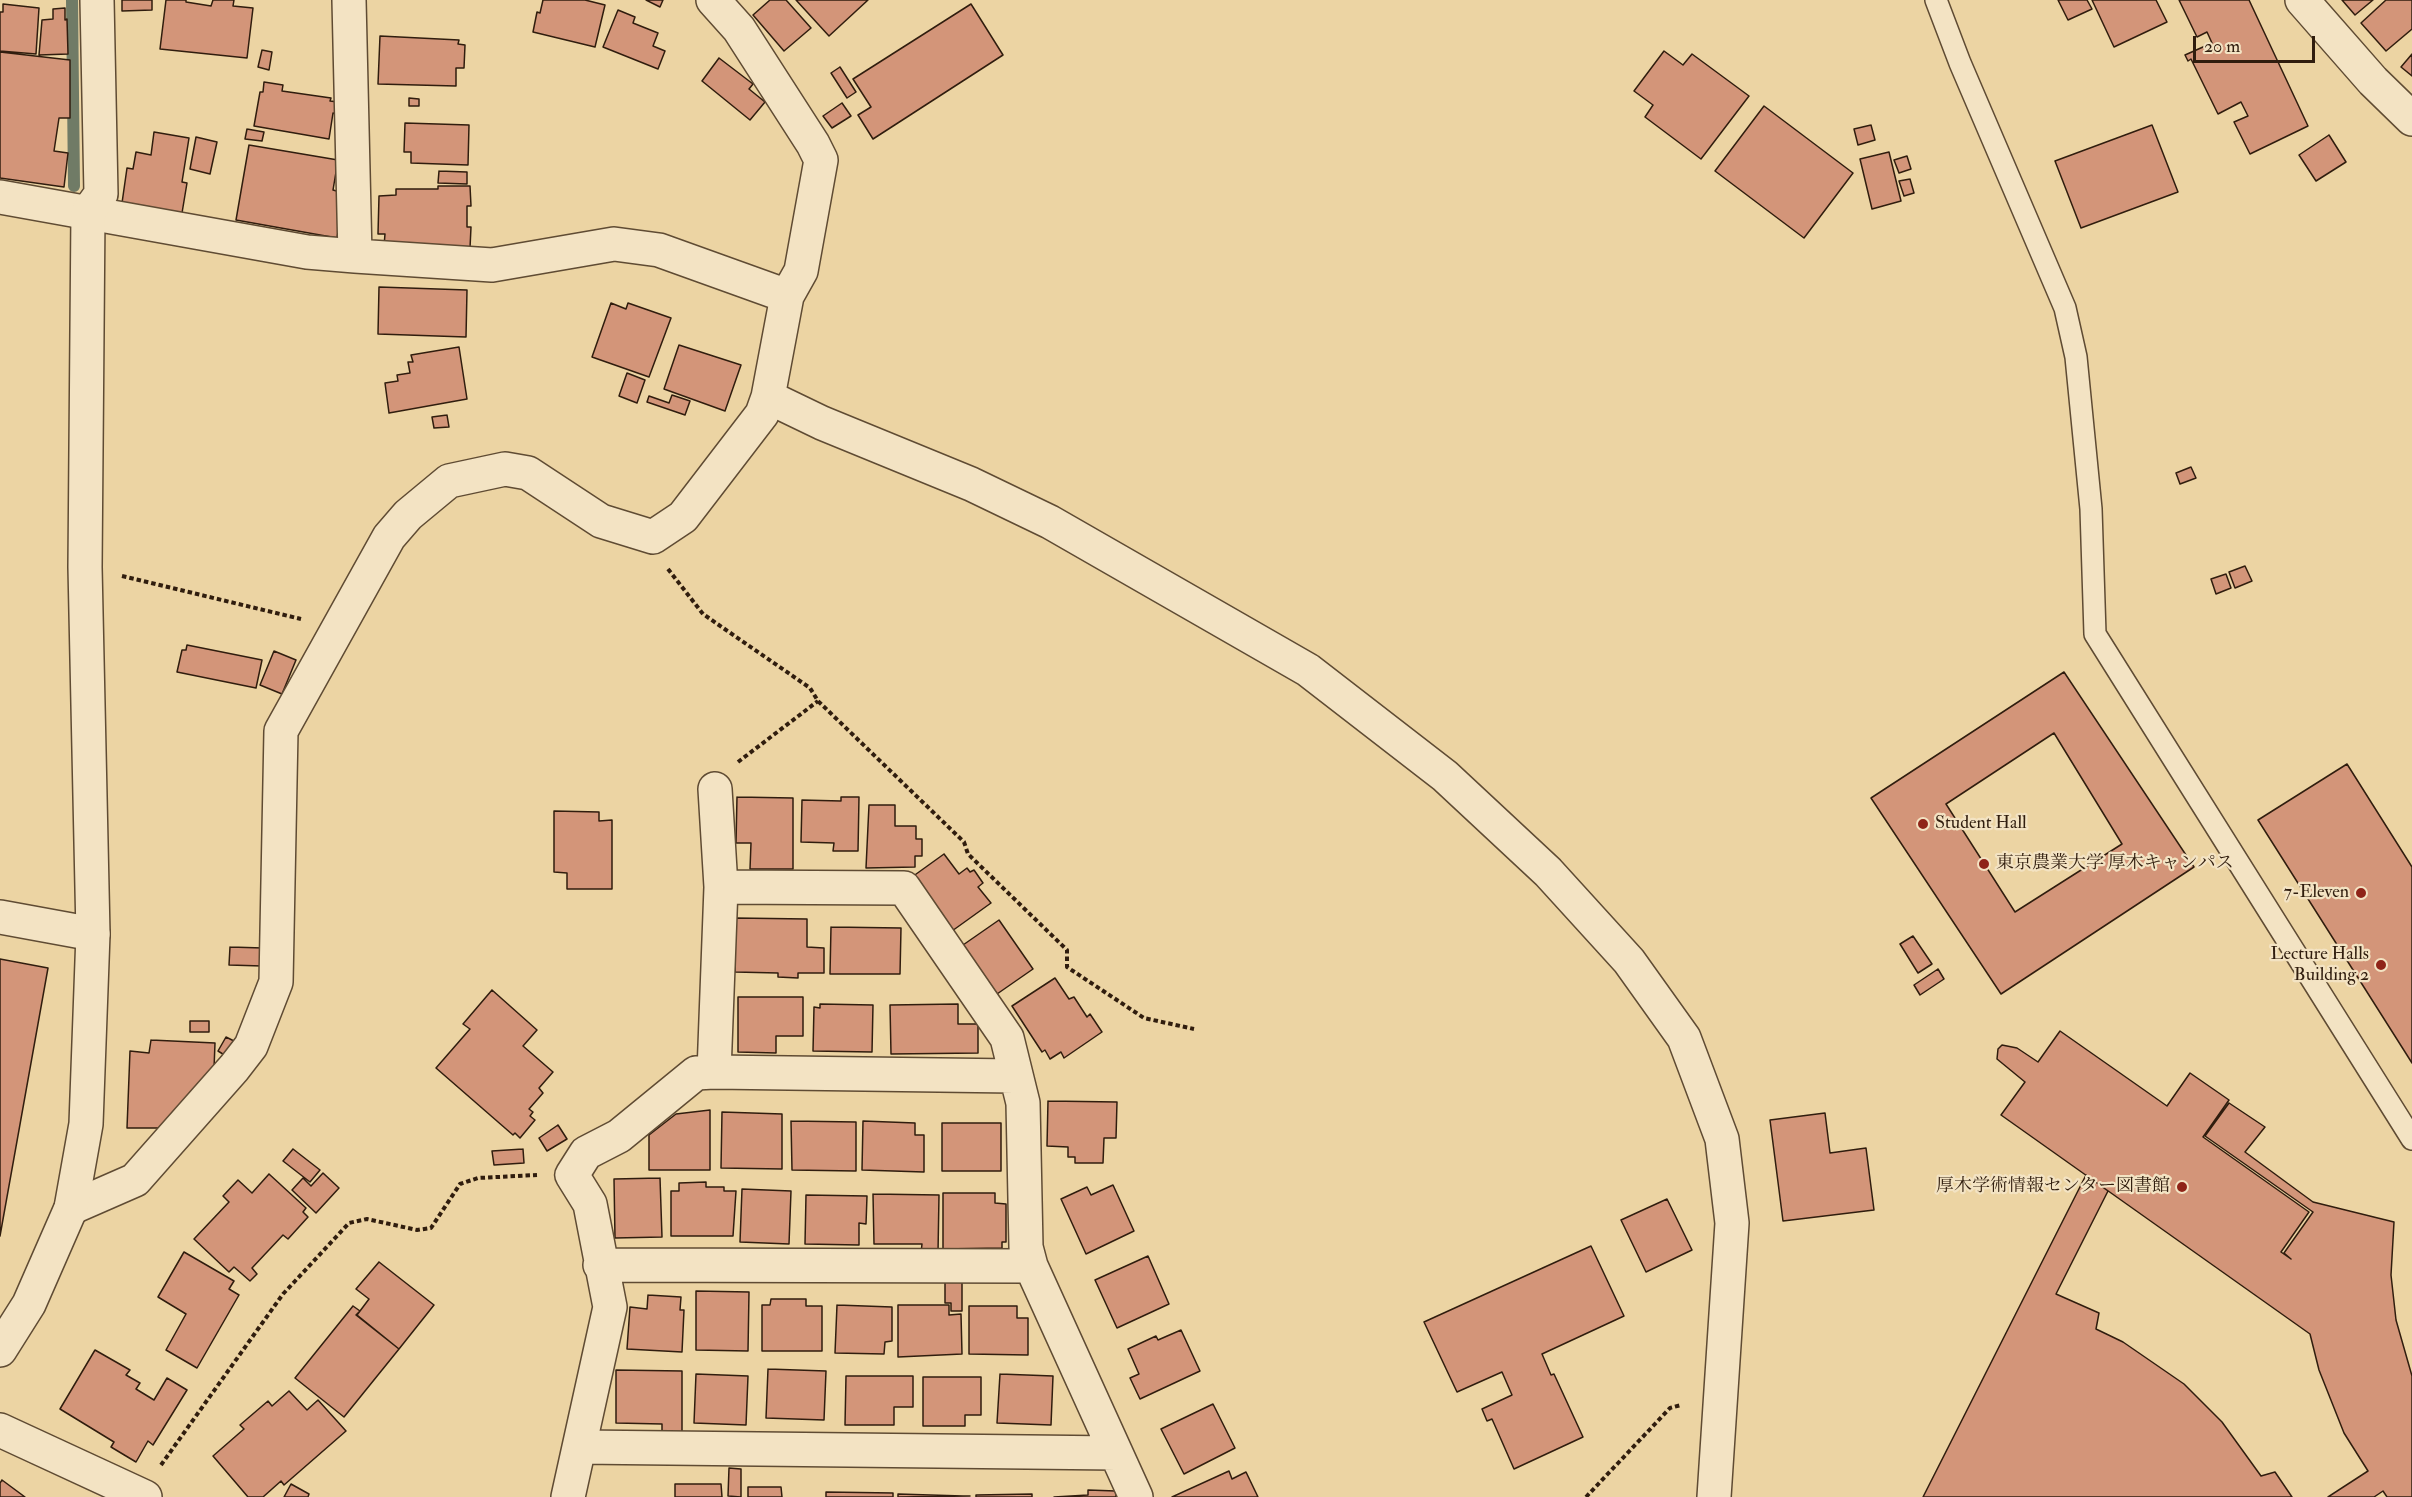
<!DOCTYPE html>
<meta charset="utf-8">
<style>
body{margin:0}
#map{position:relative;width:2412px;height:1497px;overflow:hidden;background:#ecd4a3;font-family:"IM FELL Double Pica",serif}
canvas{display:block}
.scale{position:absolute;left:2193px;top:36px;width:122px;height:27px;box-sizing:border-box;border:3px solid #301d0e;border-top:0;padding-left:8px;font-size:18px;line-height:21px;white-space:nowrap;color:#301d0e;-webkit-text-stroke:4px #f3e3c3;paint-order:stroke}
</style>
<div id="map">
<canvas width="2412" height="1497"></canvas>
<div class="scale">20 m</div>
</div>
<script>
const ctx = document.querySelector('canvas').getContext('2d');
ctx.lineJoin = 'round';
function toPath(rows) {
  const path = new Path2D();
  for (const r of rows) {
    path.moveTo(r[0], r[1]);
    for (let i = 2; i < r.length; i += 2) path.lineTo(r[i], r[i + 1]);
  }
  return path;
}
function trace(path, color, width, dash) {
  ctx.strokeStyle = color;
  ctx.lineWidth = width;
  ctx.lineCap = dash ? 'butt' : 'round';
  ctx.setLineDash(dash || []);
  ctx.stroke(path);
}
function fill(path, color) {
  ctx.fillStyle = color;
  ctx.fill(path, 'evenodd');
}
function write(font, color, halo, rows, align = 'center') {
  ctx.font = font + ' "IM FELL Double Pica","Noto Serif JP",serif';
  ctx.lineWidth = 4.5;
  ctx.setLineDash([]);
  ctx.textBaseline = 'middle';
  ctx.strokeStyle = halo;
  ctx.fillStyle = color;
  for (const [text, x, y, turn = 0] of rows) {
    ctx.save();
    ctx.translate(x, y);
    ctx.rotate((+turn || 0) * Math.PI / 180);
    ctx.textAlign = isNaN(turn) ? turn : align;
    if (halo) ctx.strokeText(text, 0, 0);
    ctx.fillText(text, 0, 0);
    ctx.restore();
  }
}
trace(toPath([
 [72,0,74,186]
]), '#707b66', 12);
const building = toPath([
 [122,0,152,0,152,10,122,11,122,0],
 [166,0,186,0,186,2,211,6,213,0,234,0,233,6,253,8,247,58,160,49,166,0],
 [543,0,585,0,605,5,595,47,533,32,537,12,540,13,543,0],
 [646,0,663,0,660,7,646,0],
 [770,0,786,0,811,28,784,51,753,15,770,0],
 [796,0,868,0,829,36,796,0],
 [2058,0,2087,0,2092,9,2068,20,2058,0],
 [2092,0,2156,0,2167,22,2114,47,2092,0],
 [2179,0,2249,0,2308,126,2250,154,2234,122,2248,116,2241,102,2218,114,2191,59,2188,61,2185,55,2212,43,2207,32,2197,37,2179,0],
 [2342,0,2373,0,2355,15,2342,0],
 [2386,0,2412,0,2412,29,2386,51,2361,23,2386,0],
 [3,4,39,8,36,54,0,51,0,12,3,12,3,4],
 [971,4,1003,55,873,139,858,115,871,107,853,79,971,4],
 [65,8,65,20,67,19,68,54,39,55,42,20,53,19,53,9,65,8],
 [618,10,635,17,633,23,658,33,653,46,665,51,658,69,603,47,618,10],
 [380,36,459,40,458,44,465,45,464,68,456,68,456,86,378,84,380,36],
 [262,50,272,52,269,70,258,67,262,50],
 [1664,51,1683,65,1692,54,1749,96,1701,159,1645,117,1653,105,1634,91,1664,51],
 [0,52,70,60,70,118,59,118,54,151,68,153,64,187,0,178,0,52],
 [2412,54,2412,76,2401,67,2412,54],
 [719,58,753,84,749,89,765,102,750,120,702,81,719,58],
 [840,67,856,92,847,98,831,73,840,67],
 [264,82,283,85,282,91,331,98,330,101,338,102,336,114,333,113,329,139,254,126,260,92,263,92,264,82],
 [409,98,419,99,419,106,409,106,409,98],
 [842,103,851,116,832,128,823,116,842,103],
 [1764,106,1853,173,1804,238,1715,171,1764,106],
 [405,123,469,125,468,165,411,163,411,152,404,152,405,123],
 [1871,125,1875,140,1858,145,1854,129,1871,125],
 [2152,125,2178,192,2081,228,2055,161,2152,125],
 [247,129,264,132,262,141,245,139,247,129],
 [154,132,189,138,182,182,187,183,182,213,122,203,127,168,133,169,136,152,151,155,154,132],
 [2329,135,2346,162,2316,181,2299,155,2329,135],
 [196,137,217,142,210,174,190,169,196,137],
 [249,145,338,160,333,190,340,192,337,207,342,208,337,238,236,220,249,145],
 [1889,152,1901,201,1872,209,1860,159,1889,152],
 [1907,156,1911,169,1899,173,1894,160,1907,156],
 [439,171,467,172,467,184,438,183,439,171],
 [1910,179,1914,193,1904,196,1899,181,1910,179],
 [438,186,470,186,471,206,467,206,467,227,471,227,470,248,384,246,385,234,378,234,379,196,396,195,396,189,438,189,438,186],
 [379,287,467,290,466,337,378,334,379,287],
 [611,303,626,309,628,303,671,318,649,377,592,357,611,303],
 [679,345,741,365,725,411,664,389,679,345],
 [459,347,467,399,389,413,385,383,398,381,397,375,410,373,408,362,413,362,411,355,459,347],
 [627,373,645,380,637,403,619,396,627,373],
 [672,395,690,401,685,415,647,402,649,396,669,403,672,395],
 [447,415,449,427,434,428,432,417,447,415],
 [2191,467,2196,478,2180,484,2176,473,2191,467],
 [2245,566,2252,581,2235,588,2229,572,2245,566],
 [2226,574,2231,588,2216,594,2211,579,2226,574],
 [187,645,262,660,256,688,177,672,182,650,186,650,187,645],
 [274,651,296,660,282,694,260,685,274,651],
 [2064,672,2194,867,2001,994,1871,798,2064,672],
 [2054,733,2122,844,2015,912,1946,804,2054,733],
 [2347,764,2412,867,2412,1063,2258,820,2347,764],
 [737,797,793,798,793,869,750,869,751,843,736,843,737,797],
 [841,797,859,797,858,851,833,851,834,843,801,842,802,800,841,801,841,797],
 [869,805,895,805,895,826,916,826,916,839,922,839,922,856,915,856,915,867,866,868,869,805],
 [554,811,599,812,599,821,612,820,612,889,567,889,567,873,554,872,554,811],
 [944,854,959,874,967,868,970,872,974,870,983,883,978,887,991,903,952,931,912,877,944,854],
 [735,918,807,919,807,947,824,948,824,973,798,973,798,978,778,977,778,973,735,972,735,918],
 [999,920,1033,969,997,994,963,945,999,920],
 [831,927,901,928,900,974,830,974,831,927],
 [1913,936,1932,964,1918,973,1900,944,1913,936],
 [230,947,263,948,262,966,229,965,230,947],
 [0,959,48,968,0,1236,0,959],
 [1938,969,1944,979,1920,995,1914,985,1938,969],
 [1055,978,1069,999,1074,997,1087,1017,1090,1014,1102,1032,1064,1058,1061,1052,1050,1059,1045,1050,1042,1052,1012,1006,1055,978],
 [492,990,537,1030,523,1046,553,1072,539,1088,543,1093,529,1109,533,1112,530,1116,535,1120,520,1138,515,1133,513,1135,436,1068,470,1029,463,1024,492,990],
 [738,997,803,997,803,1036,776,1036,776,1053,738,1052,738,997],
 [820,1004,873,1005,872,1052,813,1051,814,1007,820,1008,820,1004],
 [958,1004,958,1024,978,1024,978,1053,891,1054,890,1005,958,1004],
 [190,1021,209,1021,209,1032,190,1032,190,1021],
 [2060,1031,2167,1106,2190,1073,2229,1100,2203,1137,2309,1212,2281,1252,2291,1259,2284,1253,2313,1212,2205,1136,2229,1103,2265,1127,2245,1152,2313,1202,2394,1222,2391,1275,2396,1320,2412,1376,2412,1497,2387,1497,2383,1491,2374,1497,2328,1497,2368,1471,2344,1433,2319,1370,2310,1334,2001,1115,2025,1082,1997,1059,1998,1049,2002,1045,2017,1048,2038,1062,2060,1031],
 [226,1037,234,1041,226,1056,218,1051,226,1037],
 [151,1040,215,1043,214,1069,170,1128,127,1128,130,1051,149,1053,151,1040],
 [1048,1101,1117,1102,1116,1138,1104,1138,1103,1163,1075,1163,1075,1157,1068,1157,1068,1147,1047,1146,1048,1101],
 [710,1110,710,1170,649,1170,649,1135,676,1114,710,1110],
 [722,1112,782,1114,782,1169,721,1168,722,1112],
 [1825,1113,1830,1153,1866,1148,1874,1210,1783,1221,1770,1120,1825,1113],
 [791,1121,856,1122,856,1171,792,1170,791,1121],
 [863,1121,915,1123,915,1135,924,1135,924,1172,862,1170,863,1121],
 [942,1123,1001,1123,1001,1171,942,1171,942,1123],
 [558,1125,567,1139,547,1151,539,1138,558,1125],
 [293,1149,320,1170,310,1182,283,1161,293,1149],
 [523,1149,524,1163,494,1165,492,1151,523,1149],
 [323,1173,339,1188,316,1213,292,1190,303,1178,311,1186,323,1173],
 [269,1174,306,1208,303,1212,308,1217,288,1239,283,1235,252,1268,257,1274,250,1281,234,1267,229,1272,194,1239,229,1202,223,1196,238,1180,252,1193,269,1174],
 [2086,1175,2108,1191,2056,1294,2099,1313,2096,1329,2123,1342,2184,1384,2222,1422,2261,1476,2275,1472,2292,1497,1923,1497,2086,1175],
 [660,1178,662,1237,615,1238,614,1179,660,1178],
 [706,1182,706,1187,724,1187,724,1191,736,1191,733,1236,671,1236,671,1191,679,1191,679,1183,706,1182],
 [1113,1185,1134,1231,1086,1254,1061,1199,1087,1187,1091,1195,1113,1185],
 [742,1189,791,1191,789,1244,740,1242,742,1189],
 [943,1193,995,1193,995,1203,1006,1204,1006,1242,1002,1242,1002,1248,943,1249,943,1193],
 [873,1194,939,1195,938,1253,921,1253,922,1244,874,1244,873,1194],
 [806,1195,867,1196,866,1224,859,1223,859,1245,805,1244,806,1195],
 [1667,1199,1692,1250,1646,1272,1621,1220,1667,1199],
 [1591,1246,1624,1316,1542,1354,1551,1375,1554,1374,1583,1437,1514,1469,1492,1419,1487,1421,1482,1409,1512,1395,1502,1372,1457,1392,1424,1322,1591,1246],
 [184,1252,234,1281,229,1289,239,1295,197,1368,166,1350,186,1314,158,1297,184,1252],
 [1148,1256,1169,1304,1117,1328,1095,1280,1148,1256],
 [379,1262,434,1305,399,1349,357,1315,369,1299,356,1289,379,1262],
 [945,1282,962,1282,962,1311,951,1311,951,1303,945,1303,945,1282],
 [696,1291,749,1292,748,1351,696,1350,696,1291],
 [648,1295,681,1297,680,1310,684,1310,682,1352,627,1349,630,1307,647,1309,648,1295],
 [771,1299,806,1299,806,1306,822,1306,822,1351,762,1351,762,1305,770,1305,771,1299],
 [837,1305,892,1307,892,1341,885,1342,884,1354,835,1353,837,1305],
 [898,1305,949,1305,949,1315,961,1314,962,1354,898,1357,898,1305],
 [353,1306,360,1311,356,1315,399,1349,344,1417,295,1378,353,1306],
 [969,1306,1017,1306,1017,1318,1028,1318,1028,1355,969,1354,969,1306],
 [1181,1330,1200,1371,1140,1399,1130,1378,1139,1374,1128,1349,1156,1336,1158,1340,1181,1330],
 [95,1350,130,1370,126,1375,140,1383,136,1389,154,1400,167,1378,187,1390,153,1445,148,1441,136,1462,111,1447,114,1442,60,1409,95,1350],
 [768,1369,826,1371,824,1420,766,1418,768,1369],
 [616,1370,682,1371,682,1434,662,1433,662,1424,616,1423,616,1370],
 [696,1374,748,1376,746,1425,694,1423,696,1374],
 [1000,1374,1053,1376,1051,1425,997,1423,1000,1374],
 [846,1376,913,1376,913,1407,894,1407,894,1425,845,1425,846,1376],
 [923,1377,981,1377,981,1415,965,1415,965,1426,923,1426,923,1377],
 [289,1391,307,1410,318,1400,346,1431,284,1485,281,1481,263,1497,248,1497,213,1456,244,1429,240,1425,268,1401,272,1406,289,1391],
 [1213,1404,1235,1448,1184,1474,1161,1429,1213,1404],
 [729,1468,741,1469,741,1497,728,1496,729,1468],
 [1229,1471,1232,1479,1246,1472,1258,1497,1172,1497,1229,1471],
 [2,1480,25,1497,0,1497,0,1483,2,1480],
 [291,1484,309,1494,308,1497,284,1497,291,1484],
 [675,1484,721,1484,722,1497,675,1497,675,1484],
 [748,1487,781,1487,782,1497,748,1497,748,1487],
 [1088,1490,1116,1491,1116,1497,1054,1497,1088,1495,1088,1490],
 [826,1492,893,1493,893,1497,826,1497,826,1492],
 [898,1494,963,1496,970,1496,898,1497,898,1494],
 [1032,1494,1032,1497,976,1497,976,1495,1032,1494]
]);
fill(building, '#d39579');
trace(building, '#301d0e', 1.5);
const service = toPath([
 [1936,0,1960,63,2065,308,2076,357,2091,509,2095,634,2412,1139]
]);
const minor = toPath([
 [349,0,355,256],
 [2302,0,2373,81,2412,119],
 [0,197,307,252,355,256,492,265,614,244,659,250,787,296],
 [768,397,822,423,971,484,1050,522,1308,670,1445,776,1548,872,1629,961,1684,1038,1722,1139,1732,1223,1714,1497],
 [721,887,904,888,1007,1038,1023,1103,1026,1247,1031,1266,1136,1497],
 [0,917,93,934],
 [714,1072,1014,1076],
 [71,1208,135,1180,234,1068,251,1046,276,982,281,731,389,537,408,515,449,481,505,469,528,473,601,521,653,537,683,517,762,414,768,397,787,296,801,271,821,160,813,144,739,29,713,0],
 [600,1265,1031,1266],
 [0,1430,145,1497],
 [580,1447,1116,1453],
 [568,1497,610,1307,590,1204,572,1175,586,1153,619,1136,696,1073,714,1072,721,887,715,789]
]);
const tertiary = toPath([
 [0,1350,29,1304,71,1208,86,1124,93,934,85,567,88,212,101,194,97,0]
]);
trace(service, '#5f4b33', 24);
trace(minor, '#5f4b33', 36);
trace(tertiary, '#5f4b33', 36);
trace(toPath([
 [668,569,703,614,810,688,818,701,964,842,968,854,1067,950,1067,967,1144,1018,1194,1029],
 [122,576,301,619],
 [738,762,818,701],
 [161,1465,283,1294,349,1223,367,1219,417,1230,431,1228,460,1184,478,1178,537,1175],
 [1586,1497,1670,1408,1681,1405]
]), '#301d0e', 4, [4.5, 3]);
trace(service, '#f3e3c3', 21);
trace(minor, '#f3e3c3', 33);
trace(tertiary, '#f3e3c3', 33);
for (const [x, y, r, color] of [
 [1923,824,6,"#8f2418"],
 [1984,864,6,"#8f2418"],
 [2361,893,6,"#8f2418"],
 [2381,965,6,"#8f2418"],
 [2182,1187,6,"#8f2418"]
]) {
  const dot = new Path2D();
  dot.arc(x, y, r, 0, 2 * Math.PI);
  ctx.fillStyle = color;
  ctx.fill(dot);
  trace(dot, '#f3e3c3', 2);
}
write('18px', '#301d0e', '#f3e3c3', [
 ["Student Hall",1935,824,"left"],
 ["東京農業大学 厚木キャンパス",1996,864,"left"],
 ["7-Eleven",2349,893],
 ["Lecture Halls",2369,955],
 ["Building 2",2369,976],
 ["厚木学術情報センター図書館",2170,1187]
], 'right');
</script>
